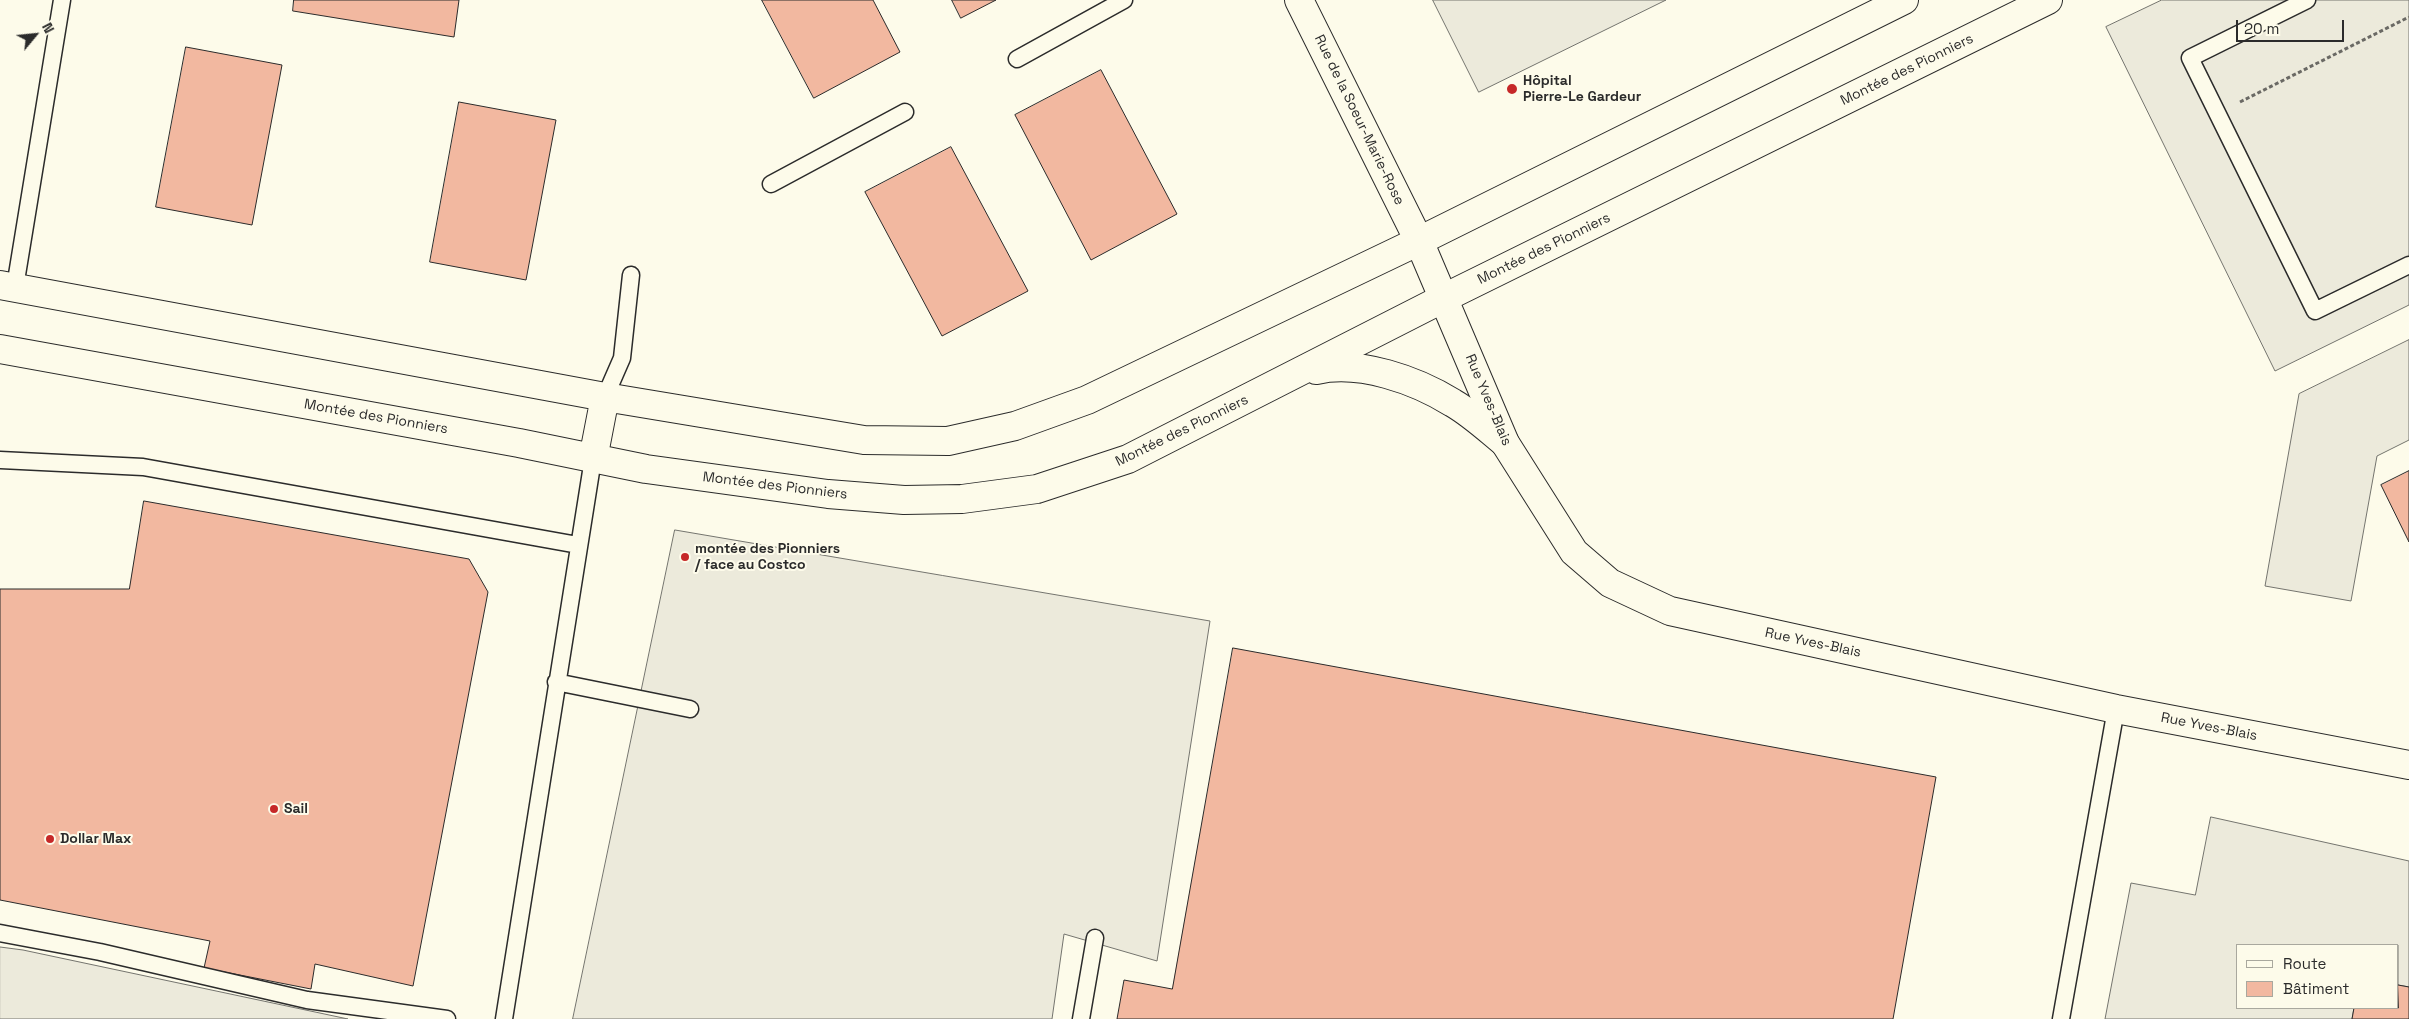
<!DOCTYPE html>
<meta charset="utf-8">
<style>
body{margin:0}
#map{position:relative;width:2409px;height:1019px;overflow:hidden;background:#fdfbea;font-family:"Space Grotesk",sans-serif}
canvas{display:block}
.legend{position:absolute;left:2236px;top:944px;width:162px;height:65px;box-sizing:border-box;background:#fdfbea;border:1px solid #a9a89e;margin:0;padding:6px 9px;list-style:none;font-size:15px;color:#2b2b2b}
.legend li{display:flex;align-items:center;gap:10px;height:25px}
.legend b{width:25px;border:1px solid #a9a89e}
.north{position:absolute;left:10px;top:10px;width:50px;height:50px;-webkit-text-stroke:4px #fdfbea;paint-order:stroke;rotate:62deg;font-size:14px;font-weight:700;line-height:20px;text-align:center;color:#2b2b2b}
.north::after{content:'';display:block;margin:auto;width:18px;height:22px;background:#2b2b2b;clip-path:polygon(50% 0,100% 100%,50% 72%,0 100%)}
.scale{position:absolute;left:2236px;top:20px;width:108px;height:22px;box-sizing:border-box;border:2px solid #2b2b2b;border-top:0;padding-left:6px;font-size:15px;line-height:18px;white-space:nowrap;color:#2b2b2b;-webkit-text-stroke:4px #fdfbea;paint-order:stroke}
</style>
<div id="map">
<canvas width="2409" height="1019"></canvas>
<ul class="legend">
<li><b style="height:6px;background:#fdfbea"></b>Route</li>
<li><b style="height:14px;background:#f2b8a0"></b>Bâtiment</li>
</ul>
<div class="north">N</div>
<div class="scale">20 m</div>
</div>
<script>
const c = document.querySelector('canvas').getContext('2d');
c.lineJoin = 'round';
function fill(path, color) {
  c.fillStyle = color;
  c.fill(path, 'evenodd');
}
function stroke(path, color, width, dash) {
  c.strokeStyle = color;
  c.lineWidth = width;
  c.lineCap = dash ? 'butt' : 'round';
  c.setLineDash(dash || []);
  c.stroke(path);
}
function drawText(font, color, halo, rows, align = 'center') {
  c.font = font + ' "Space Grotesk",sans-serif';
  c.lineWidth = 4;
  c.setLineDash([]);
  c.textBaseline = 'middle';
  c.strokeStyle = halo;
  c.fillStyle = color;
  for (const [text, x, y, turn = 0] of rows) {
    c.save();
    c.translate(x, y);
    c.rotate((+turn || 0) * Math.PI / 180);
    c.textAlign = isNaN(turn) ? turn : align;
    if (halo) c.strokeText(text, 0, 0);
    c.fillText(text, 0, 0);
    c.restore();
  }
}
const parking = new Path2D(`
 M1433 0H1666L1479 92Z
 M2162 0H2409V305L2275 371 2106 27Z
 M2409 340V440L2377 456 2351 601 2265 586 2299 394Z
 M675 530 1210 621 1157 961 1064 934 1052 1019H573Z
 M2211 817 2409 861V987L2398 985V945H2238V1008H2354L2352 1019H2105L2131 883 2195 895Z
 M0 947 23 950 348 1019H0Z`);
const building = new Path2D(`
 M294 0H459L454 37 293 11Z
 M762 0H873L900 52 814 98Z
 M952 0H996L961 18Z
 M186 47 282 65 252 225 156 207Z
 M1101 70 1177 214 1091 260 1015 115Z
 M459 102 556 120 526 280 430 262Z
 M951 147 1028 291 942 336 865 192Z
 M2409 471V542L2381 485Z
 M144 501 469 559 488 592 413 986 315 964 311 989 204 968 210 941 0 900V589H129Z
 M1233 648 1936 777 1893 1019H1117L1124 980 1172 989Z
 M2398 985 2409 987V1019H2352L2354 1008H2398Z`);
const path = new Path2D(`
 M2240 102 2409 17`);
const lane = new Path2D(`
 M2307 0 2190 58 2315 311 2409 265
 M1017 59 1124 0
 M771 184 905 112
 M15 287 62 0
 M605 397 622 358 631 275
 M0 460 143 467 578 545
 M556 682 690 709
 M0 933 100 952 307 1000 447 1019
 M504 1019 593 459
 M1081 1019 1095 938
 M2061 1019 2116 709`);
const street = new Path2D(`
 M1299 0 1419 241 1505 443 1574 552 1610 583 1670 611 2116 709 2409 765`);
const secondary = new Path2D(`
 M0 285 605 397 864 440 948 441 1015 426 1087 400 1419 241 1904 0
 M0 349 519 443 646 469 828 494 904 500 962 499 1037 489 1128 459 1444 298 2048 0
 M1316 370C1360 360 1416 380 1453 403 1472 414 1488 429 1505 443
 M593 459 605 397`);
const markers = [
 [1512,89,6,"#c62828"],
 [685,557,5,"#c62828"],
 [274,809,5,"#c62828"],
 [50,839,5,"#c62828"]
];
const streetNames = [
 ["Montée des Pionniers",1907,70,-26],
 ["Rue de la Soeur-Marie-Rose",1359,120,64],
 ["Montée des Pionniers",1544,249,-26],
 ["Rue Yves-Blais",1488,400,67],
 ["Montée des Pionniers",376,417,10],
 ["Montée des Pionniers",1182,431,-26],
 ["Montée des Pionniers",775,486,7],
 ["Rue Yves-Blais",1813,643,12],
 ["Rue Yves-Blais",2209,727,11]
];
const poiNames = [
 ["Hôpital",1523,81],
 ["Pierre-Le Gardeur",1523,97],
 ["montée des Pionniers",695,549],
 ["/ face au Costco",695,565],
 ["Sail",284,809],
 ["Dollar Max",60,839]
];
fill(parking, '#eceadb');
stroke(parking, '#74746e', 1);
fill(building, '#f2b8a0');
stroke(building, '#2b2b2b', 1);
stroke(lane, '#2b2b2b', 19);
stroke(street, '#2b2b2b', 30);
stroke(secondary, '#2b2b2b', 30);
stroke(path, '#6a6964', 3, [4, 2.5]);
stroke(lane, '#fdfbea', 16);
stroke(street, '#fdfbea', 28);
stroke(secondary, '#fdfbea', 28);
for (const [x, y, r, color] of markers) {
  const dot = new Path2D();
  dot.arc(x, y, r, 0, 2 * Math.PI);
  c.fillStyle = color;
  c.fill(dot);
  stroke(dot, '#fdfbea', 2);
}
drawText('14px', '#2b2b2b', '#fdfbea', streetNames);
drawText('bold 14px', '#2b2b2b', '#fdfbea', poiNames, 'left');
</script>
